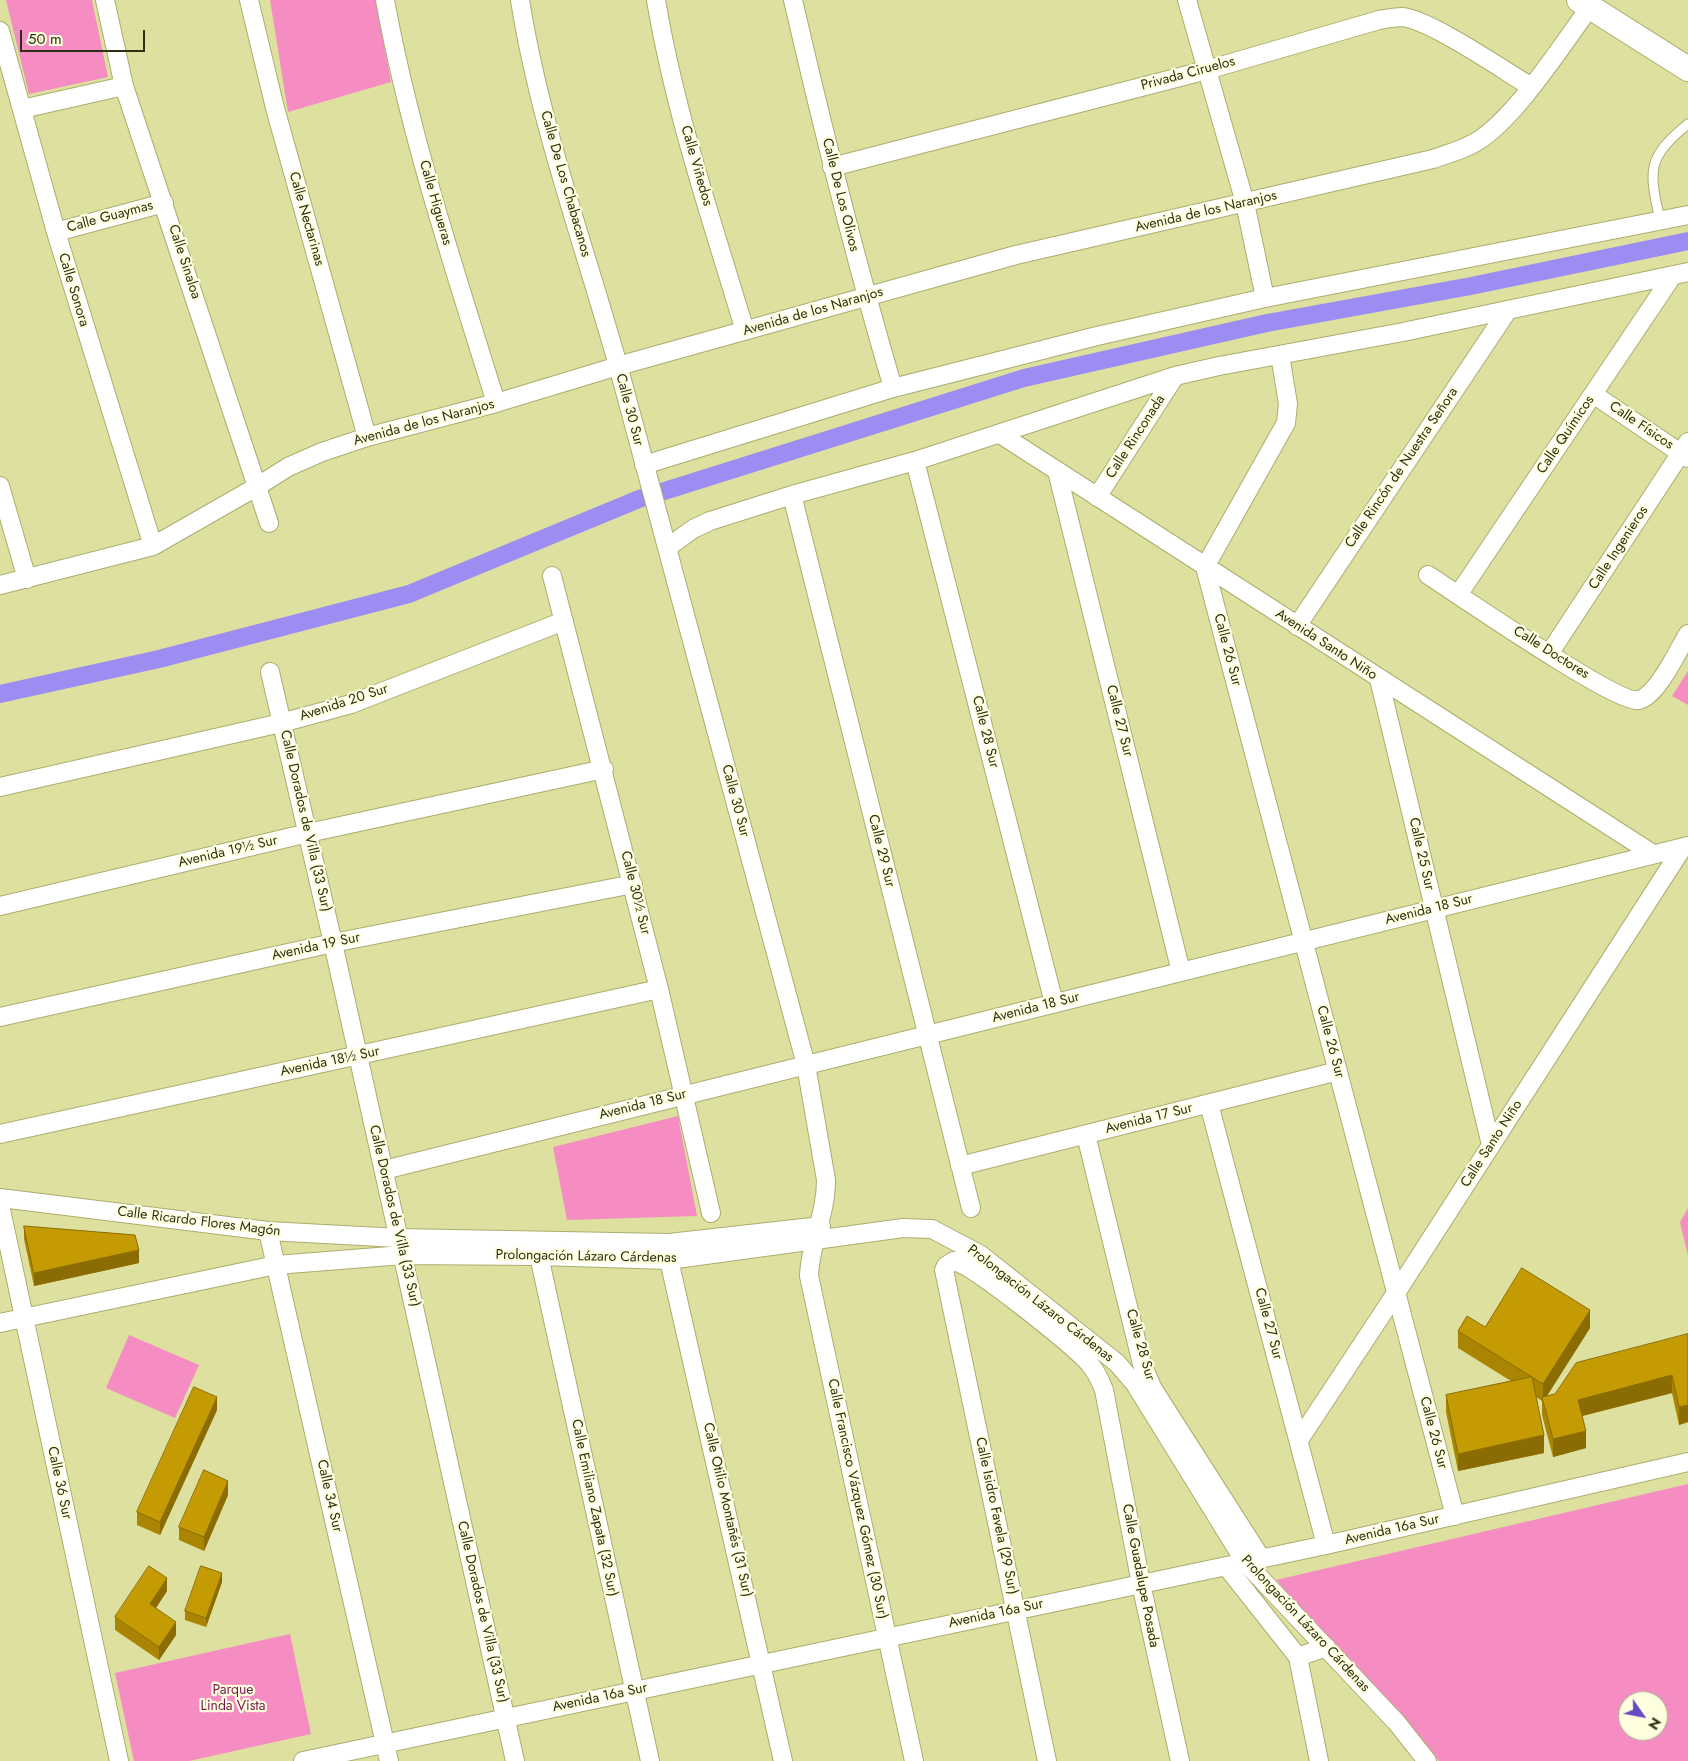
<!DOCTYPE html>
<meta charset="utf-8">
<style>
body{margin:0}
#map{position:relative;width:1688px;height:1761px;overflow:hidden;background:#dee09f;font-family:Jost,sans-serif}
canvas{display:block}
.north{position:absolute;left:1618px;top:1691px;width:50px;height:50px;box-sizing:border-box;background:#fdffde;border:1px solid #aaac8e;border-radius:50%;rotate:123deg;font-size:14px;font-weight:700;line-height:20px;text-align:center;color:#2e2f15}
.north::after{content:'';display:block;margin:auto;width:18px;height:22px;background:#674ac3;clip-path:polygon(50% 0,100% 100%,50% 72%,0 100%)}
.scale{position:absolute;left:20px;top:30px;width:125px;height:22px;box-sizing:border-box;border:2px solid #2e2f15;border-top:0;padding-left:6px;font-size:15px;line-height:18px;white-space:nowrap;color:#2e2f15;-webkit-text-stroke:4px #fdffde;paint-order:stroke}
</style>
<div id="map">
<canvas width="1688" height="1761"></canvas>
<div class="north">N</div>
<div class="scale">50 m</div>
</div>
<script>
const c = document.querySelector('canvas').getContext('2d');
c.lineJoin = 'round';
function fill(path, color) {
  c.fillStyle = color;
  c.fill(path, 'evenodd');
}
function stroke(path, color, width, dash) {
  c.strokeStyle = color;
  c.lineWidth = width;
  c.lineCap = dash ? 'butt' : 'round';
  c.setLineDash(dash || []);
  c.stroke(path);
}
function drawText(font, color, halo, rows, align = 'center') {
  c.font = font + ' Jost,sans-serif';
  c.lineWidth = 4.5;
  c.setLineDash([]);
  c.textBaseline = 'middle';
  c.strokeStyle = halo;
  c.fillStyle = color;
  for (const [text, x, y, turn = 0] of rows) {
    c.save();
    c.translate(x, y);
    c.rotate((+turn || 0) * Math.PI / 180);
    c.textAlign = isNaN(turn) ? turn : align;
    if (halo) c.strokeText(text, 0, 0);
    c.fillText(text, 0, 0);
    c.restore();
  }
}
const green = new Path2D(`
 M6 0H92L108 77 29 94Z
 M270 0H376L391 82 288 112Z
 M1688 671V705L1672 696Z
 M678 1116 697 1216 567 1220 553 1147Z
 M1688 1208V1256L1680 1222Z
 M129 1335 199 1365 175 1418 106 1388Z
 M1688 1484V1761H1439L1276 1580ZM1628 1701H1658V1731H1628Z
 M290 1634 311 1734 189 1761H134L115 1673Z`);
const canal = new Path2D(`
 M0 694 159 659 409 594 639 499 1024 378 1267 323 1471 286 1688 241`);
const service = new Path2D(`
 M1660 220C1649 171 1646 158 1688 124`);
const minor = new Path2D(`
 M105 0 124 86 269 523
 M249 0 275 108 367 437
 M385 0C410 137 455 270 496 403
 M520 0C540 126 585 247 619 369 681 601 744 833 806 1065L826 1180C826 1215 810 1243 809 1276L914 1761
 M656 0C675 113 712 221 745 331
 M793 0C823 130 855 259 893 388
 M1187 0 1245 203 1265 298
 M0 31 56 232 153 546
 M22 109 124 86
 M832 167 1207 70 1379 20C1386 19 1395 17 1402 17 1429 19 1503 70 1530 86
 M56 232 164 203
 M1280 355 1288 404 1286 423 1205 567 1455 1516
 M1593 394 1688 458
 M1000 434 1653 854
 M915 461 1054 1003
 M644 465 893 388 1097 336 1265 298 1688 215
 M1057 471 1181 972
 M0 486 27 579
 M792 495 971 1208
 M1097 497 1175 376
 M667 548 693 529 710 521 792 495 915 461 1175 376 1219 366 1403 332 1688 272
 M1428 575C1456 593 1618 705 1639 700 1658 695 1678 650 1688 634
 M552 576 659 989 711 1213
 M0 585 153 546 258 486 288 467 322 452 367 437 496 403 618 366 1016 255 1433 159C1447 154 1463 150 1476 142 1515 119 1562 45 1590 7
 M1458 595 1673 275
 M1297 626 1508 310
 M1549 654 1688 442
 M270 672 333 943 515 1761
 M1379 679 1491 1145
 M0 787 281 723 351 704 564 621
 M0 906 308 833 604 769
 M0 1017 333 943 633 884
 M1209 1104 1326 1545
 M0 1134 659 989
 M1086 1135 1142 1364 1153 1389 1261 1558
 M960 1166 1338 1071
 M384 1170 1688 846
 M0 1198 268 1231 399 1238 669 1243 821 1226
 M0 1205 119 1761
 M268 1231 389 1761
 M539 1256 650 1761
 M669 1260 783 1761
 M0 1323 276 1265 403 1255 539 1256 669 1260 903 1228 932 1229 981 1255 1117 1363 1135 1384 1245 1562 1397 1723 1427 1761
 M1299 1440 1396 1293 1683 847
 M1226 1566 1298 1657
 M303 1761 1326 1545 1688 1462
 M1047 1761 944 1270 946 1266 954 1261C975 1266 1071 1344 1089 1363 1096 1371 1100 1380 1104 1390L1141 1584 1180 1761
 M1319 1761 1298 1657 1326 1647`);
const secondary = new Path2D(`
 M1579 0 1688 69`);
const wall = new Path2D(`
 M24 1226 139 1263 34 1286 24 1239Z
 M1485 1327 1590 1328 1547 1396 1555 1394 1688 1334V1422L1679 1425 1672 1393 1582 1416 1586 1448 1553 1457 1542 1415V1401L1536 1397 1544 1453 1458 1471 1446 1412V1395L1511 1381 1458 1348V1331Z
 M217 1410 160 1535 137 1525V1512Z
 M228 1495 204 1551 179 1540V1527Z
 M222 1582 206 1627 185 1620V1611Z
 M167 1591 156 1608 176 1635 159 1660 115 1630V1617Z`);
const shadedWall = new Path2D(`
 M139 1250V1263L34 1286V1273Z
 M1590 1310V1328L1543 1402V1384Z
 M1672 1375V1393L1578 1417V1400Z
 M217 1397V1410L160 1535V1522Z
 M1688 1405V1422L1679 1425V1407Z
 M1586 1431V1448L1553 1457V1439Z
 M1544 1435V1453L1458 1471V1454Z
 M228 1481V1495L204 1551V1537Z
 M222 1573V1582L206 1627V1618Z
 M167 1578V1591L150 1617V1604Z
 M176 1622V1635L159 1660V1647Z`);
const building = new Path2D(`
 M24 1226 135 1235 139 1250 34 1273Z
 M1522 1268 1590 1310 1543 1384 1458 1331 1467 1316 1485 1327Z
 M1688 1334V1405L1679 1407 1672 1375 1578 1400 1586 1431 1553 1439 1542 1397 1555 1394 1576 1363Z
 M1532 1377 1544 1435 1458 1454 1446 1395Z
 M194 1387 217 1397 160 1522 137 1512Z
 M204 1470 228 1481 204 1537 179 1527Z
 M149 1566 167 1578 150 1604 176 1622 159 1647 115 1617Z
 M201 1566 222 1573 206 1618 185 1611Z`);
const streetNames = [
 ["Privada Ciruelos",1188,74,-15],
 ["Calle Viñedos",696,166,74],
 ["Calle De Los Chabacanos",565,184,74],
 ["Calle De Los Olivos",840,195,76],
 ["Calle Higueras",435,203,74],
 ["Avenida de los Naranjos",1206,212,-13],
 ["Calle Guaymas",110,217,-15],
 ["Calle Nectarinas",306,219,74],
 ["Calle Sinaloa",184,262,72],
 ["Calle Sonora",73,290,73],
 ["Avenida de los Naranjos",813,312,-16],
 ["Calle 30 Sur",629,410,75],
 ["Avenida de los Naranjos",424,423,-15],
 ["Calle Físicos",1641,426,34],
 ["Calle Químicos",1566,435,-56],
 ["Calle Rinconada",1136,437,-57],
 ["Calle Rincón de Nuestra Señora",1402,468,-56],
 ["Calle Ingenieros",1619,548,-57],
 ["Avenida Santo Niño",1326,645,33],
 ["Calle 26 Sur",1227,650,75],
 ["Calle Doctores",1551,653,32],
 ["Avenida 20 Sur",344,703,-18],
 ["Calle 27 Sur",1119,721,76],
 ["Calle 28 Sur",985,732,76],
 ["Calle 30 Sur",735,801,75],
 ["Calle Dorados de Villa (33 Sur)",305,821,77],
 ["Calle 29 Sur",881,851,76],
 ["Avenida 19½ Sur",228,852,-13],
 ["Calle 25 Sur",1421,854,77],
 ["Calle 30½ Sur",635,893,76],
 ["Avenida 18 Sur",1429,910,-14],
 ["Avenida 19 Sur",316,947,-12],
 ["Avenida 18 Sur",1036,1008,-14],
 ["Calle 26 Sur",1330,1042,75],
 ["Avenida 18½ Sur",330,1062,-12],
 ["Avenida 18 Sur",643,1105,-14],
 ["Avenida 17 Sur",1149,1119,-14],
 ["Calle Santo Niño",1492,1144,-57],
 ["Calle Dorados de Villa (33 Sur)",394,1216,77],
 ["Calle Ricardo Flores Magón",199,1222,7],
 ["Prolongación Lázaro Cárdenas",586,1257,1],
 ["Prolongación Lázaro Cárdenas",1040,1304,38],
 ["Calle 27 Sur",1268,1324,75],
 ["Calle 28 Sur",1140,1345,74],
 ["Calle 26 Sur",1433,1433,75],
 ["Calle 36 Sur",59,1483,78],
 ["Calle 34 Sur",329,1496,77],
 ["Calle Francisco Vázquez Gómez (30 Sur)",857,1499,78],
 ["Calle Emiliano Zapata (32 Sur)",594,1508,78],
 ["Calle Otilio Montañés (31 Sur)",727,1510,77],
 ["Calle Isidro Favela (29 Sur)",996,1516,78],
 ["Avenida 16a Sur",1392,1530,-13],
 ["Calle Guadalupe Posada",1140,1576,79],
 ["Calle Dorados de Villa (33 Sur)",482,1612,77],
 ["Avenida 16a Sur",996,1614,-12],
 ["Prolongación Lázaro Cárdenas",1305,1624,47],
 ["Avenida 16a Sur",600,1698,-12]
];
const parkNames = [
 ["Parque",233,1691],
 ["Linda Vista",233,1707]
];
fill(green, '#f58dc2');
stroke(canal, '#9d8df2', 18);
stroke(service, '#acad6e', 11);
stroke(minor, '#acad6e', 20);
stroke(secondary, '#acad6e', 26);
stroke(service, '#fff', 9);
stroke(minor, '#fff', 18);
stroke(secondary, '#fff', 24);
fill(wall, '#a98503');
fill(shadedWall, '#8a6c02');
fill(building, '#c59b03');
stroke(building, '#8a6c02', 1);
drawText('14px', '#2e2f15', '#fdffde', streetNames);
drawText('14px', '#761850', '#fdffde', parkNames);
</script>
